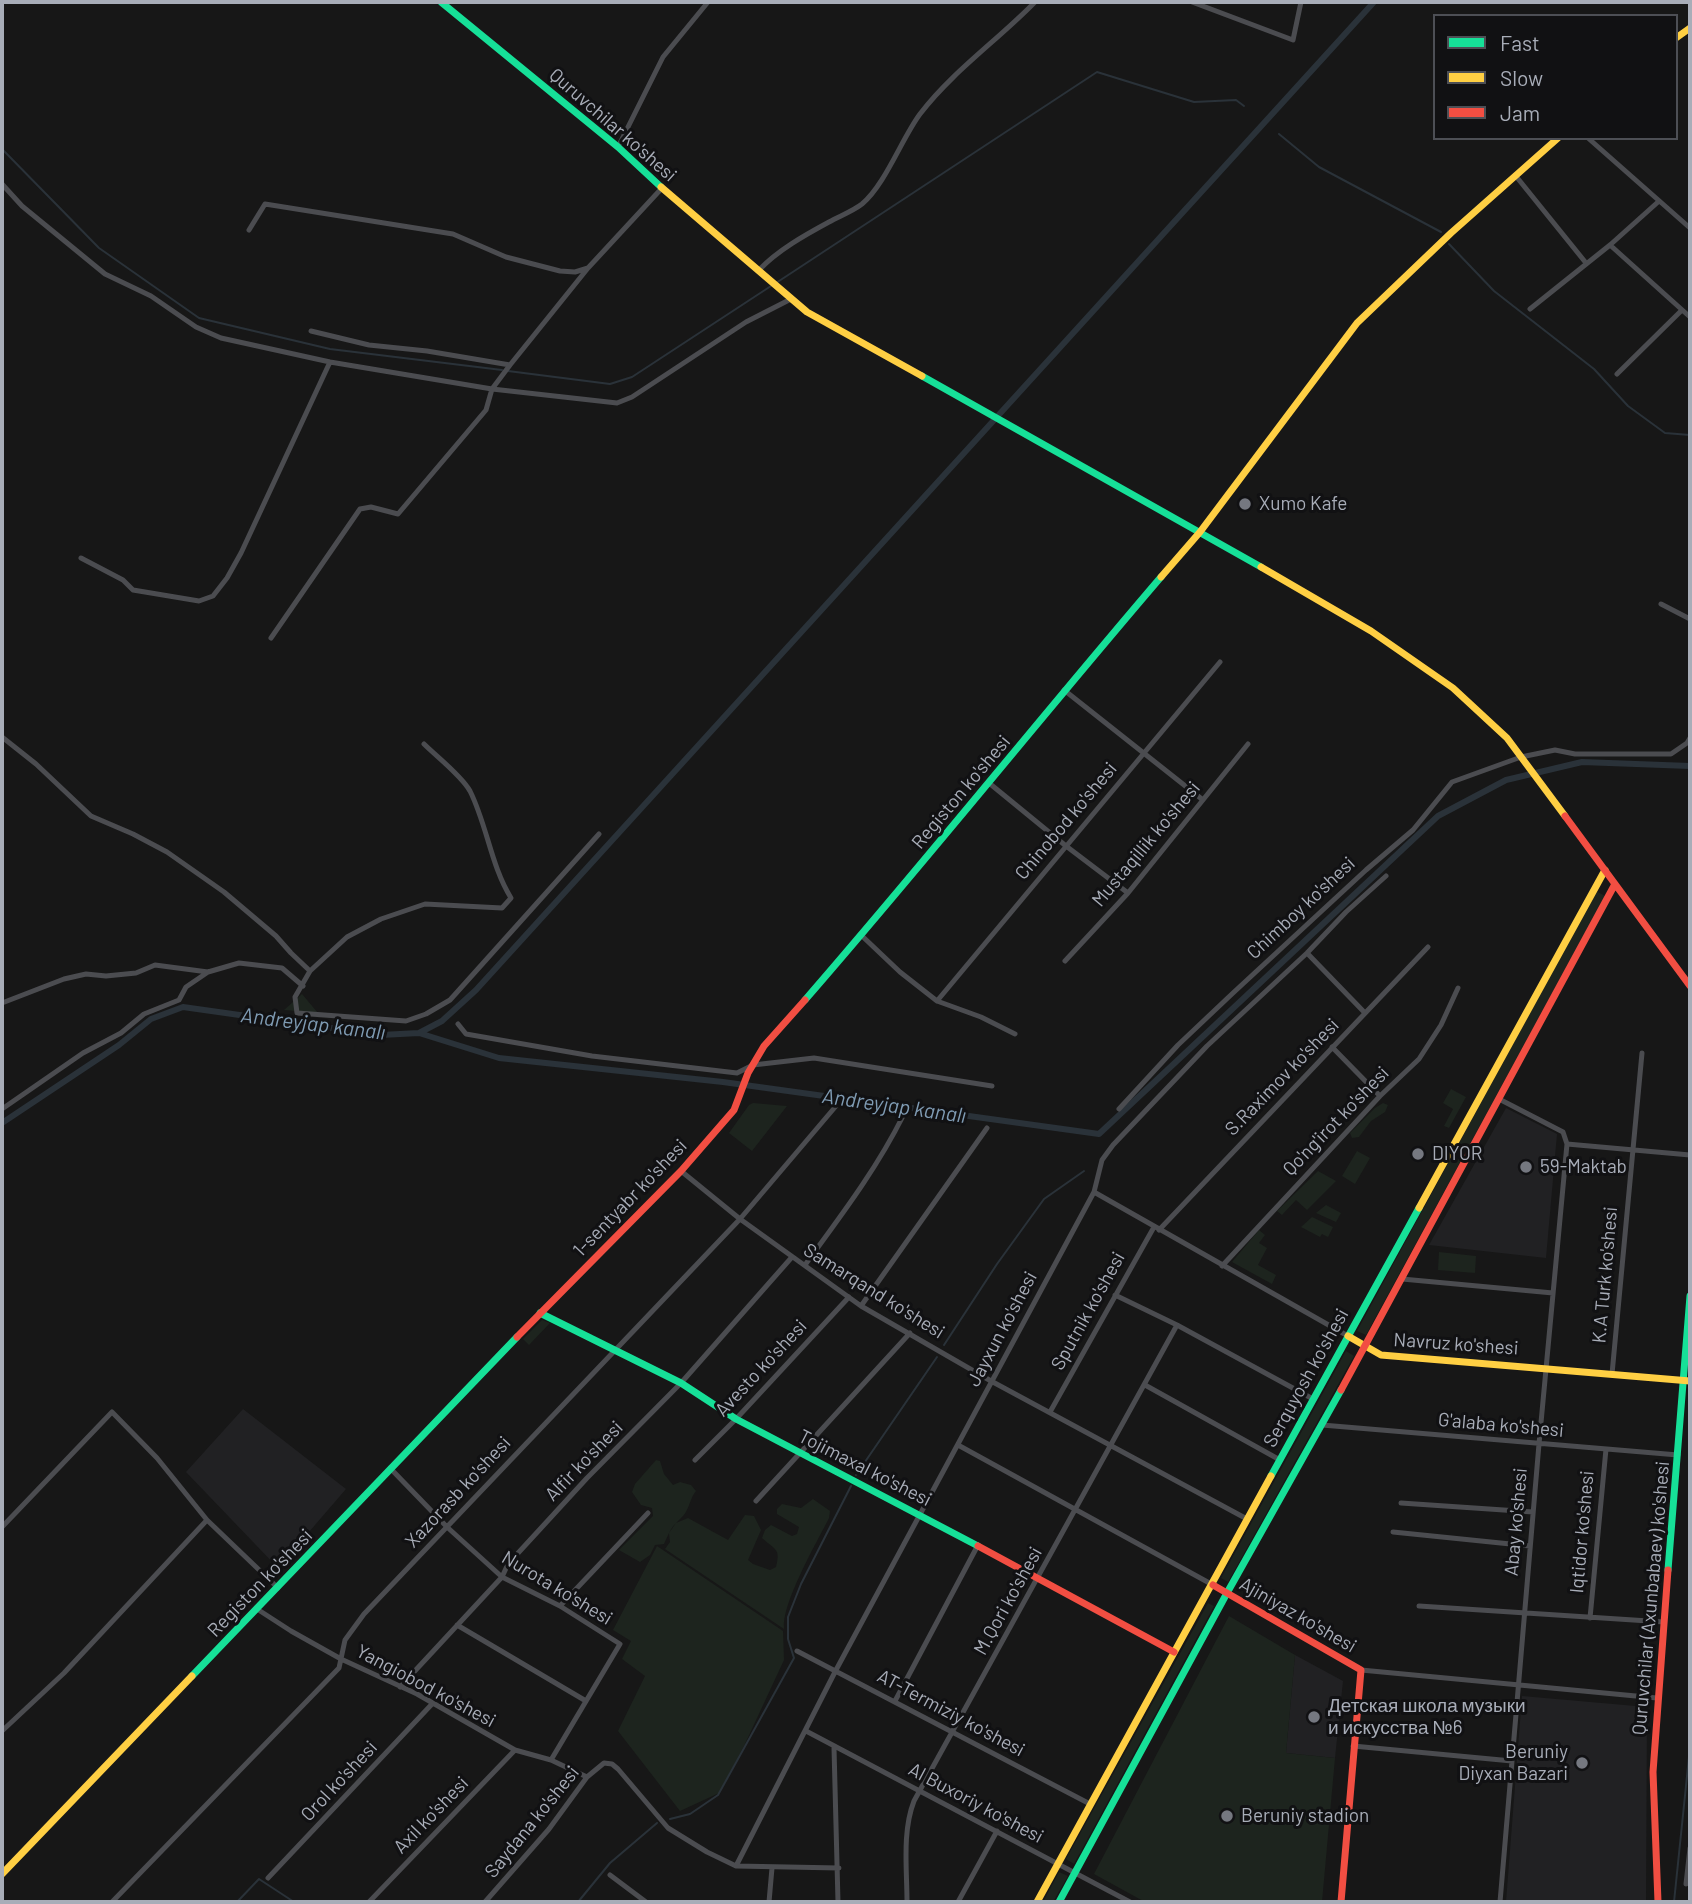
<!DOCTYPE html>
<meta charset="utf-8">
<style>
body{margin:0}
#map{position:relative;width:1692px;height:1904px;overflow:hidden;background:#171717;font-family:Barlow,sans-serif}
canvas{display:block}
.frame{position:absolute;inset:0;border:4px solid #a8adb8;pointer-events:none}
.legend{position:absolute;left:1433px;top:14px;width:245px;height:126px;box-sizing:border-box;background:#111113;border:2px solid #4d4f55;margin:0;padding:9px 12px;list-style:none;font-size:21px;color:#a8adb8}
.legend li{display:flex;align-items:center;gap:14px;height:35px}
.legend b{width:35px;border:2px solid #4d4f55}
</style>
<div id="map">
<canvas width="1692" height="1904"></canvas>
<div class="frame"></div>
<ul class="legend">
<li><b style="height:9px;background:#16e098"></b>Fast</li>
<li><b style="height:9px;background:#ffcf43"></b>Slow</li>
<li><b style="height:9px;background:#f24e42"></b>Jam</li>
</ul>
</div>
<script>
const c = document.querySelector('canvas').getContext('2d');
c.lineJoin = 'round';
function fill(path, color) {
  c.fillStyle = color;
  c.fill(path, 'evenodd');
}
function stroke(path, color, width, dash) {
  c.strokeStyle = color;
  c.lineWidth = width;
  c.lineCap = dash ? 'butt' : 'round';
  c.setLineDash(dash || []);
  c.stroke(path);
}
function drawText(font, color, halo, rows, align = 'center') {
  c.font = font + ' Barlow,sans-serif';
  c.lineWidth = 6;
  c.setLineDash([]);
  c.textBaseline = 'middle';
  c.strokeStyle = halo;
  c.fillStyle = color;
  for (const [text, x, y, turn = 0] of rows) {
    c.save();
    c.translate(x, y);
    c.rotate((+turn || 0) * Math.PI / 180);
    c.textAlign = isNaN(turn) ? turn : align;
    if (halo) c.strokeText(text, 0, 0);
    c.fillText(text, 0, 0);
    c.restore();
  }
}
const built = new Path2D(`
 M1506 1108 1557 1134 1546 1258 1429 1245Z
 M243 1409 346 1489 278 1568 186 1472Z
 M1295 1655 1343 1681 1335 1758 1286 1753Z
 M1522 1696 1647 1707 1646 1902H1506Z`);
const green = new Path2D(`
 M1596 891 1605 896 1366 1335 1357 1331Z
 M302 994 318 1013 284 1010Z
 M1451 1089 1466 1097 1449 1128 1444 1126 1453 1109 1443 1103Z
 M753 1103 787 1106 752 1151 729 1133 749 1105Z
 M1383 1103 1388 1105 1385 1112 1371 1121 1359 1137 1352 1138 1350 1133 1375 1108Z
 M1357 1151 1370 1158 1355 1184 1342 1176Z
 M1318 1171 1336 1181 1307 1210 1296 1200 1282 1215 1277 1211Z
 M1326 1205 1341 1213 1336 1222 1316 1213Z
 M1312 1217 1333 1227 1328 1237 1322 1234 1320 1237 1301 1227Z
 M1259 1230 1265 1235 1259 1243 1267 1248 1258 1265 1276 1275 1272 1284 1232 1262Z
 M1439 1252 1476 1256 1475 1273 1438 1270Z
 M542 1320 550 1323 529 1345 523 1339Z
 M1346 1351 1354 1356 1228 1582 1221 1578Z
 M656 1460 660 1461 664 1474 673 1485 680 1482 691 1485 696 1491C690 1498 689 1510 683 1516 670 1529 672 1527 664 1544L655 1545 650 1555 640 1562 619 1550 653 1516 652 1508 641 1505 632 1492 635 1484Z
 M813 1499 830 1511 829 1518C817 1542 781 1604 784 1629L665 1549 670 1542 669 1533 676 1523 688 1518 728 1540 745 1515 754 1516 761 1530 748 1560 753 1564 770 1570 776 1567C781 1548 775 1550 762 1538L765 1530 771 1525 792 1536 797 1534 799 1527 777 1514V1509L782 1504 801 1508Z
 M657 1546 783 1631 784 1660 744 1746 719 1793 680 1811 618 1731 645 1676 622 1659 631 1641 613 1630Z
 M1208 1603 1214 1606 1074 1864 1066 1859Z
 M1229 1616 1295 1655 1286 1753 1335 1758 1322 1902H1145L1094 1874Z
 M1059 1872 1068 1876 1053 1902H1043Z`);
const stream = new Path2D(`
 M1279 134 1319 167 1441 232
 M2 149 99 248 199 318 330 349 502 370
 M1449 244 1494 291 1594 369 1628 406 1665 433 1690 435
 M776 283 1097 72 1194 102 1236 100 1244 106
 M508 371 610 384 632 377 771 286
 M944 1345 997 1264 1044 1199 1084 1171
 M856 1475 937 1357
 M670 1819 690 1814 718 1795 794 1658 788 1639V1617L801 1584 851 1486
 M237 1902 259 1879 294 1902
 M578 1902 610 1863 657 1823
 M1674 1902 1690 1747`);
const canal = new Path2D(`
 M419 1033 442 1021 476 990 1374 2
 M2 1123 119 1045 151 1019 183 1007 381 1035 419 1033 499 1058 723 1082 1099 1134 1438 816 1506 780 1582 762 1690 766`);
const street = new Path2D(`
 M1192 2 1293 40 1301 2
 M1588 138 1690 228
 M618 147 663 57 708 2
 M1515 175 1586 263
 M2 184 22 206 105 274 151 296 196 327 221 338 330 362 492 389 617 403 632 397 746 322 791 299
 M249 230 265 204 453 234 506 257 560 271 575 272 588 268
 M1610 245 1690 317
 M759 270C778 250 805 235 829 222 840 216 853 211 862 204 885 185 902 138 920 114 953 71 998 40 1035 2
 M1530 309 1610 245 1658 202
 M311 331 369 345 427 351 510 365 588 268 662 188
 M1617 374 1682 310
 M81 558 123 580 133 590 199 601 213 596 227 578 241 553 330 362
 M1661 604 1690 619
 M271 638 360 509 371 507 398 514 486 410 492 389 510 365
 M1064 690 1203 800
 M2 737 36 764 91 816 133 834 167 852 224 892 276 936 291 953 310 971
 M424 744C436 756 462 776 470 791 487 825 491 866 511 898L502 908 425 904 381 919 347 937 310 971 295 997 297 1013 406 1021 426 1014 450 1000 599 834
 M989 783 1066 846 1128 893
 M861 935 900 972 937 1001 981 1017 1015 1034
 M1307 953 1365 1013
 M1065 961 1128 893 1248 744
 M937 1001 1220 662
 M2 1003 64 979 86 974 106 976 136 973 155 965 208 972 239 963 282 968 303 986
 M458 1024 466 1034 592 1056 737 1073 753 1065 814 1058 992 1086
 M1332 1047 1380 1096
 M1499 1099 1563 1132 1567 1144 1690 1155
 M2 1109 83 1053 121 1033 144 1014 179 1000 186 987 208 972
 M1119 1109 1178 1045 1233 993 1366 870 1413 830 1452 782 1521 757 1555 750 1575 754H1671L1687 743 1690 738
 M681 1171 740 1219 861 1306 991 1381 1247 1519
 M1094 1192 1348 1336
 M1159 1230 1428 947
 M805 1265C840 1217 876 1170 903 1116
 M1222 1266 1380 1096 1419 1059 1441 1025 1458 988
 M1402 1279 1553 1293
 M1115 1295 1177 1325 1313 1399
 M861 1306 987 1128
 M1612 1374 1642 1053
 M1145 1385 1280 1460
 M1050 1412 1154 1227
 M1322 1425 1678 1455
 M958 1445 1213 1585
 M695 1460 736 1419 849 1297
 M390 1468 447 1527 502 1577 560 1606 620 1644 551 1760
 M756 1501 910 1333
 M1401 1503 1533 1512
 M2 1527 112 1412 157 1458 207 1520 278 1588
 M1393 1532 1530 1546
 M560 1606 648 1513
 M1419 1606 1664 1622
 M257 1609 291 1631 341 1659 417 1694 515 1750 551 1760 587 1777
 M1590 1618 1606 1449
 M457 1625 586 1701
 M797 1651 1090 1804
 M1361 1670 1657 1698
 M400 1687 502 1577 508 1564 587 1478 681 1383 792 1257
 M895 1701 978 1545
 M2 1731 64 1673 207 1520
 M806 1731 1130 1902
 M1353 1746 1512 1761
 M834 1748 838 1902
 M736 1866 836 1670 1094 1192 1102 1160 1113 1145 1207 1046 1307 953 1346 912 1386 876
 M610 1875 646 1902
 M268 1878 432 1704
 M1686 1884 1690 1848
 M112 1902 339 1668 345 1640 364 1614 740 1219 836 1106
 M369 1902 515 1750
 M485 1902 549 1829 587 1777 604 1763 612 1764 618 1769 668 1828 707 1852 736 1866 839 1868
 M769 1902 772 1868
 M907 1902C907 1869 902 1832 914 1801L1177 1325
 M958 1902 997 1831
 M1500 1902 1539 1444 1567 1144`);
const fast = new Path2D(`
 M441 2 618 147 661 187
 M922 376 1261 567
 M805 1000C926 861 1041 717 1161 577
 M540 1313 681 1383 736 1419 978 1546
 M1271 1476 1419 1208
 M1668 1570 1690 1296
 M192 1676 517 1337
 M1059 1902 1227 1593 1341 1390`);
const slow = new Path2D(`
 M1676 38 1690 28
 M661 187 807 312 922 376
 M1261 567 1371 631 1453 688 1507 738 1565 816
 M1161 577 1200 532 1357 323 1451 233 1558 138
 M1419 1208 1605 870
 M1348 1336 1381 1355 1690 1381
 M2 1874 192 1676
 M1037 1902 1271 1476`);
const jam = new Path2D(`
 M1565 816 1690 986
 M517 1337 681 1171 734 1110 748 1073 764 1046 805 1000
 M1341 1390 1615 884
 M978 1546 1174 1652
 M1213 1585 1361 1670 1341 1902
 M1658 1902 1653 1772 1668 1570`);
const markers = [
 [1245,504,7,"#757880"],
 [1418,1154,7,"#757880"],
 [1526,1167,7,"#757880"],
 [1314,1717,7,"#757880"],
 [1582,1763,7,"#757880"],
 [1227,1816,7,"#757880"]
];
const streetNames = [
 ["Quruvchilar ko'shesi",613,125,41],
 ["Registon ko'shesi",961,792,-50],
 ["Chinobod ko'shesi",1066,821,-50],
 ["Mustaqillik ko'shesi",1146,844,-50],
 ["Chimboy ko'shesi",1301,908,-43],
 ["S.Raximov ko'shesi",1282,1077,-46],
 ["Qo'ng'irot ko'shesi",1336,1121,-46],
 ["1-sentyabr ko'shesi",630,1198,-46],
 ["K.A Turk ko'shesi",1605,1275,-85],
 ["Samarqand ko'shesi",874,1291,32],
 ["Sputnik ko'shesi",1088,1311,-61],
 ["Jayxun ko'shesi",1002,1329,-62],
 ["Navruz ko'shesi",1456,1344,4],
 ["Avesto ko'shesi",761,1368,-47],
 ["Serquyosh ko'shesi",1306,1378,-61],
 ["G'alaba ko'shesi",1501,1425,5],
 ["Alfir ko'shesi",584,1461,-46],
 ["Tojimaxal ko'shesi",865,1468,27],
 ["Xazorasb ko'shesi",458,1492,-47],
 ["Abay ko'shesi",1516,1522,-85],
 ["Iqtidor ko'shesi",1582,1532,-85],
 ["Registon ko'shesi",260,1583,-46],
 ["Nurota ko'shesi",557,1588,31],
 ["Quruvchilar (Axunbabaev) ko'shesi",1651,1598,-85],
 ["M.Qori ko'shesi",1008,1601,-61],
 ["Ajiniyaz ko'shesi",1298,1615,30],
 ["Yangiobod ko'shesi",426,1686,28],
 ["AT-Termiziy ko'shesi",951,1713,28],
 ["Orol ko'shesi",339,1781,-47],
 ["Al Buxoriy ko'shesi",976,1803,28],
 ["Axil ko'shesi",431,1815,-46],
 ["Saydana ko'shesi",532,1822,-51]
];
const poiNames = [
 ["Xumo Kafe",1259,504],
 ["DIYOR",1432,1154],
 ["59-Maktab",1540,1167],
 ["Детская школа музыки",1328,1706],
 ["и искусства №6",1328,1728],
 ["Beruniy",1568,1752,"right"],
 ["Diyxan Bazari",1568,1774,"right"],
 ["Beruniy stadion",1241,1816]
];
const waterNames = [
 ["Andreyjap kanalı",313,1024,7],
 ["Andreyjap kanalı",894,1106,8]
];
fill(built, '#212123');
fill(green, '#1d241e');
stroke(stream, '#2a3239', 2);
stroke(canal, '#2a3239', 6);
stroke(street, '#4b4c50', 5);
stroke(fast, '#16e098', 7);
stroke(slow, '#ffcf43', 7);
stroke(jam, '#f24e42', 7);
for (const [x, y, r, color] of markers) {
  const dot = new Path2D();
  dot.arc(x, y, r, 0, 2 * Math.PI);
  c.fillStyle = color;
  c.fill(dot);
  stroke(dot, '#111113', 2.5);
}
drawText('19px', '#a8adb8', '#111113', streetNames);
drawText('19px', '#a8adb8', '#111113', poiNames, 'left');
drawText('italic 21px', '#7f9bb3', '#111113', waterNames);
</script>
